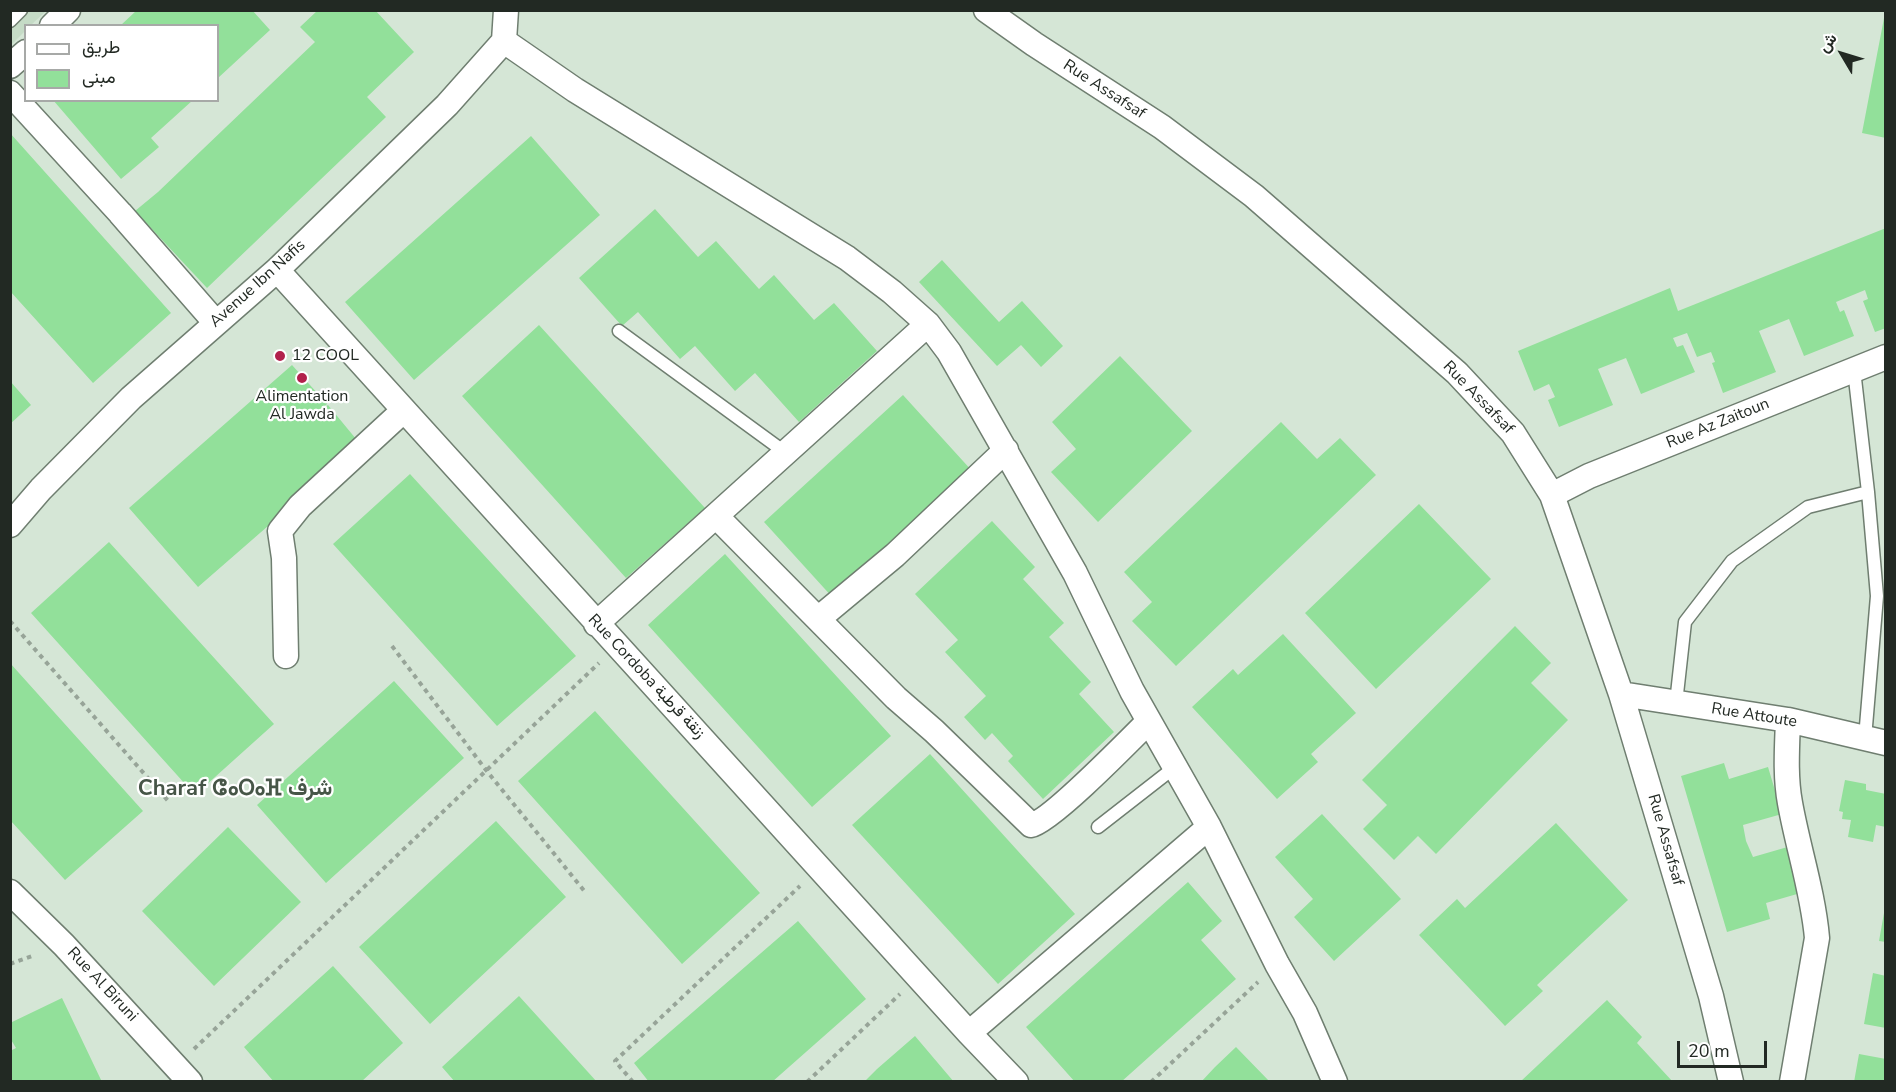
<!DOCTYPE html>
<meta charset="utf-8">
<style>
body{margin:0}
#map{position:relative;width:1896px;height:1092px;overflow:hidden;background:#d5e6d6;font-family:"Nunito Sans",Vazirmatn,sans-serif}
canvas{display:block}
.frame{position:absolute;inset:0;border:12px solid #222923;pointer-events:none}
.legend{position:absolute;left:24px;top:24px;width:195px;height:78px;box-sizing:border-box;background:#fff;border:2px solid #a7a9a7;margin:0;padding:8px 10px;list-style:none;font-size:18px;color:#222923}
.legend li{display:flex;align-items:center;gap:12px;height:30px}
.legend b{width:30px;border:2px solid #a7a9a7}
.north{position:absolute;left:1812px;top:24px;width:60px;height:60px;-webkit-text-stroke:4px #fff;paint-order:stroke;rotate:308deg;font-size:16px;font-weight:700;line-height:24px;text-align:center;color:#222923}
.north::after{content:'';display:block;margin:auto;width:21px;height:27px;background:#222923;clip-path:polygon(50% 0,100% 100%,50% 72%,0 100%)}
.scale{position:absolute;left:1677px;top:1041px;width:90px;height:27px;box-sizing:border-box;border:3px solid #222923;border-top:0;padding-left:8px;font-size:18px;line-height:21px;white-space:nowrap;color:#222923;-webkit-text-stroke:4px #fff;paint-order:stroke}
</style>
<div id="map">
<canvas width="1896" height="1092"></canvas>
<div class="frame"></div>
<ul class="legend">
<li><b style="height:8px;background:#fff"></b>طريق</li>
<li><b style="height:16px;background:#92e09a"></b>مبنى</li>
</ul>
<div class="north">ش</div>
<div class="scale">20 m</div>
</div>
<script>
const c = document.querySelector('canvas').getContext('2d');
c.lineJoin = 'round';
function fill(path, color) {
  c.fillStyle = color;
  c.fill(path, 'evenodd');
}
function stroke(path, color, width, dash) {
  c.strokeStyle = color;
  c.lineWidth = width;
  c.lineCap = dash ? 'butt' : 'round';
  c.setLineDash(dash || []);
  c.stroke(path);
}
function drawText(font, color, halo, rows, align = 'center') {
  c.font = font + ' "Nunito Sans",Vazirmatn,"Noto Sans Tifinagh",sans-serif';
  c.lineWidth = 4.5;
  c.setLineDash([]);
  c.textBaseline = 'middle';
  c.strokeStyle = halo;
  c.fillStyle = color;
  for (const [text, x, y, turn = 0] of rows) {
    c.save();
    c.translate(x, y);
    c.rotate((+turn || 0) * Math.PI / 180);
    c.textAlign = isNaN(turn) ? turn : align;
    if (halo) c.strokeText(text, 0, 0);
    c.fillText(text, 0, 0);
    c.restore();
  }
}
const built = new Path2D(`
 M11 11H46L31 25 26 26 25 31 11 45Z`);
const building = new Path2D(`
 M137 10H252L270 30 218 78V26H120Z
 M318 10H375L414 52 367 97 386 117 207 288 135 211 158 192 315 42 300 27Z
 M1884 18H1886V138L1862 133Z
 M53 100H193L151 138 159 147 121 179Z
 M10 133 171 313 93 383 10 291Z
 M531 136 600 215 414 380 345 302Z
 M655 209 698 257 716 241 759 289 774 275 814 320 834 303 877 351 799 422 755 373 735 391 695 346 680 359 638 312 622 326 579 278Z
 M1886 228V328L1875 332 1863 301 1868 299 1865 290 1836 302 1840 312 1844 310 1854 336 1804 356 1789 319 1759 331 1776 372 1723 393 1712 363 1715 362 1711 352 1697 357 1687 333 1673 338 1677 347 1683 345 1695 372 1641 394 1626 358 1598 369 1613 405 1559 427 1548 400 1555 397 1549 384 1534 391 1518 351 1670 288 1678 311Z
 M942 260 999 322 1022 301 1063 346 1041 367 1021 345 997 366 919 282Z
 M539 325 705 508 626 578 462 396Z
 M1120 356 1192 431 1098 522 1051 472 1076 449 1052 422Z
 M292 365 327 404 320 410 328 405 361 445 198 587 129 508Z
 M10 381 31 405 10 424Z
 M903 395 973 472 834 599 764 522Z
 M1281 422 1317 459 1340 438 1376 475 1176 666 1132 621 1152 602 1124 572Z
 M410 474 576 656 497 726 333 544Z
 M1419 504 1491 579 1376 689 1305 613Z
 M992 521 1035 567 1023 579 1064 623 1049 637 1091 682 1079 694 1114 732 1043 799 1008 761 1013 756 992 733 985 740 964 717 986 696 945 652 958 640 915 594Z
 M109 542 274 724 195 795 31 613Z
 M725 554 891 736 812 807 648 625Z
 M1515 626 1551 663 1531 683 1568 720 1436 854 1418 836 1394 860 1363 829 1387 805 1362 780Z
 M1283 634 1356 713 1311 754 1318 762 1277 799 1192 707 1233 669 1238 675Z
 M10 663 143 811 65 880 10 820Z
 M394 681 464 758 326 883 257 805Z
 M595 711 760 893 682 964 518 781Z
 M930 754 1075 914 998 984 852 825Z
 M1724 763 1729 779 1768 767 1782 814 1743 825 1746 841 1753 857 1791 846 1804 892 1766 903 1770 919 1727 932 1681 776Z
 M1845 780 1866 784V790L1886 794V827L1876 825 1873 842 1848 837 1851 820 1842 819 1843 812 1839 811Z
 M1322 814 1401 899 1334 961 1294 917 1313 899 1275 857Z
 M496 821 566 897 430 1024 359 947Z
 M1556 823 1628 900 1537 985 1543 991 1505 1026 1419 935 1457 899 1465 908Z
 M228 827 301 902 214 986 142 911Z
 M1188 882 1222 921 1201 940 1236 979 1121 1082H1075L1026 1027Z
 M1884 913 1886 914V942L1879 941Z
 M798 921 866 999 772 1082H649L634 1063Z
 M333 966 403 1043 361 1082H274L244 1047Z
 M1873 973 1886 976V1028L1864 1024Z
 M519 996 539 1018 597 1082H455L442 1067Z
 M62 998 102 1082H10V1051L16 1048 10 1038V1023Z
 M1607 1000 1642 1037 1637 1043 1673 1082H1520Z
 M915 1036 954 1082H864L877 1069Z
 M1236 1047 1270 1082H1201L1215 1067Z
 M1859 1054 1886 1059V1082H1854Z`);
const path = new Path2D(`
 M10 621 169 802
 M392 646 486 770 586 893
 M10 964 35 955
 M194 1049 599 663
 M633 1082 615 1061 800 886
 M807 1082 900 994
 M1151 1082 1258 982`);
const lane = new Path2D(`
 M10 21 21 10
 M619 331 786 453
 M1854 370 1868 492 1877 596 1865 738
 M1676 703 1685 622 1732 561 1808 507 1868 492
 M1098 827 1175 767`);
const street = new Path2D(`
 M986 10 1034 44 1162 127 1254 196 1457 373 1513 433 1552 495 1621 694 1711 996 1731 1082
 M52 26 68 10
 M504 41 575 90 847 258 892 292 928 324 949 352 1075 573 1132 691 1209 827 1277 964 1305 1013 1335 1082
 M504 41 506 10
 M10 66 26 52
 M10 93 120 213 216 323
 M277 270 969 1033 1016 1082
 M1552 495 1589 476 1886 357
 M716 516 896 698 934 731 1031 825C1050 822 1131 739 1149 721
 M10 525 41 489 131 398 277 270 447 105 504 41
 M818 619 895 555 1006 450
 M596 624 928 324
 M286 656 284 558 280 531 300 506 403 411
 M1621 694 1788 720 1886 743
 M1788 720C1787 748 1785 776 1790 803 1798 848 1813 892 1817 938L1792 1082
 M10 892 64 945 190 1082
 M969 1033 1209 827`);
const markers = [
 [280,356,6,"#b2204c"],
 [302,378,6,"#b2204c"]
];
const streetNames = [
 ["Rue Assafsaf",1104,90,33],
 ["Avenue Ibn Nafis",258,284,-42],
 ["Rue Assafsaf",1478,398,46],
 ["Rue Az Zaitoun",1718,424,-22],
 ["Rue Cordoba زنقة قرطبة",646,677,47],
 ["Rue Attoute",1754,716,9],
 ["Rue Assafsaf",1665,840,74],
 ["Rue Al Biruni",102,985,47]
];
const poiNames = [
 ["12 COOL",292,356],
 ["Alimentation",302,397,"center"],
 ["Al Jawda",302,415,"center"]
];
const districtNames = [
 ["Charaf ⵛⴰⵔⴰⴼ شرف",235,790]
];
fill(built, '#c5dbc6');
fill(building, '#92e09a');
stroke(lane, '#6f7e70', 15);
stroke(street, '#6f7e70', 27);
stroke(path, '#97a498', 4, [4.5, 4.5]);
stroke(lane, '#fff', 12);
stroke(street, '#fff', 24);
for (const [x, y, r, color] of markers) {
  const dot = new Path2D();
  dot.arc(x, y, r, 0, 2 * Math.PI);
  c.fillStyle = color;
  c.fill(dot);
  stroke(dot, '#fff', 2);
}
drawText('16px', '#222923', '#fff', streetNames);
drawText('16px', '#222923', '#fff', poiNames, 'left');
drawText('bold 22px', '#465547', '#fff', districtNames);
</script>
